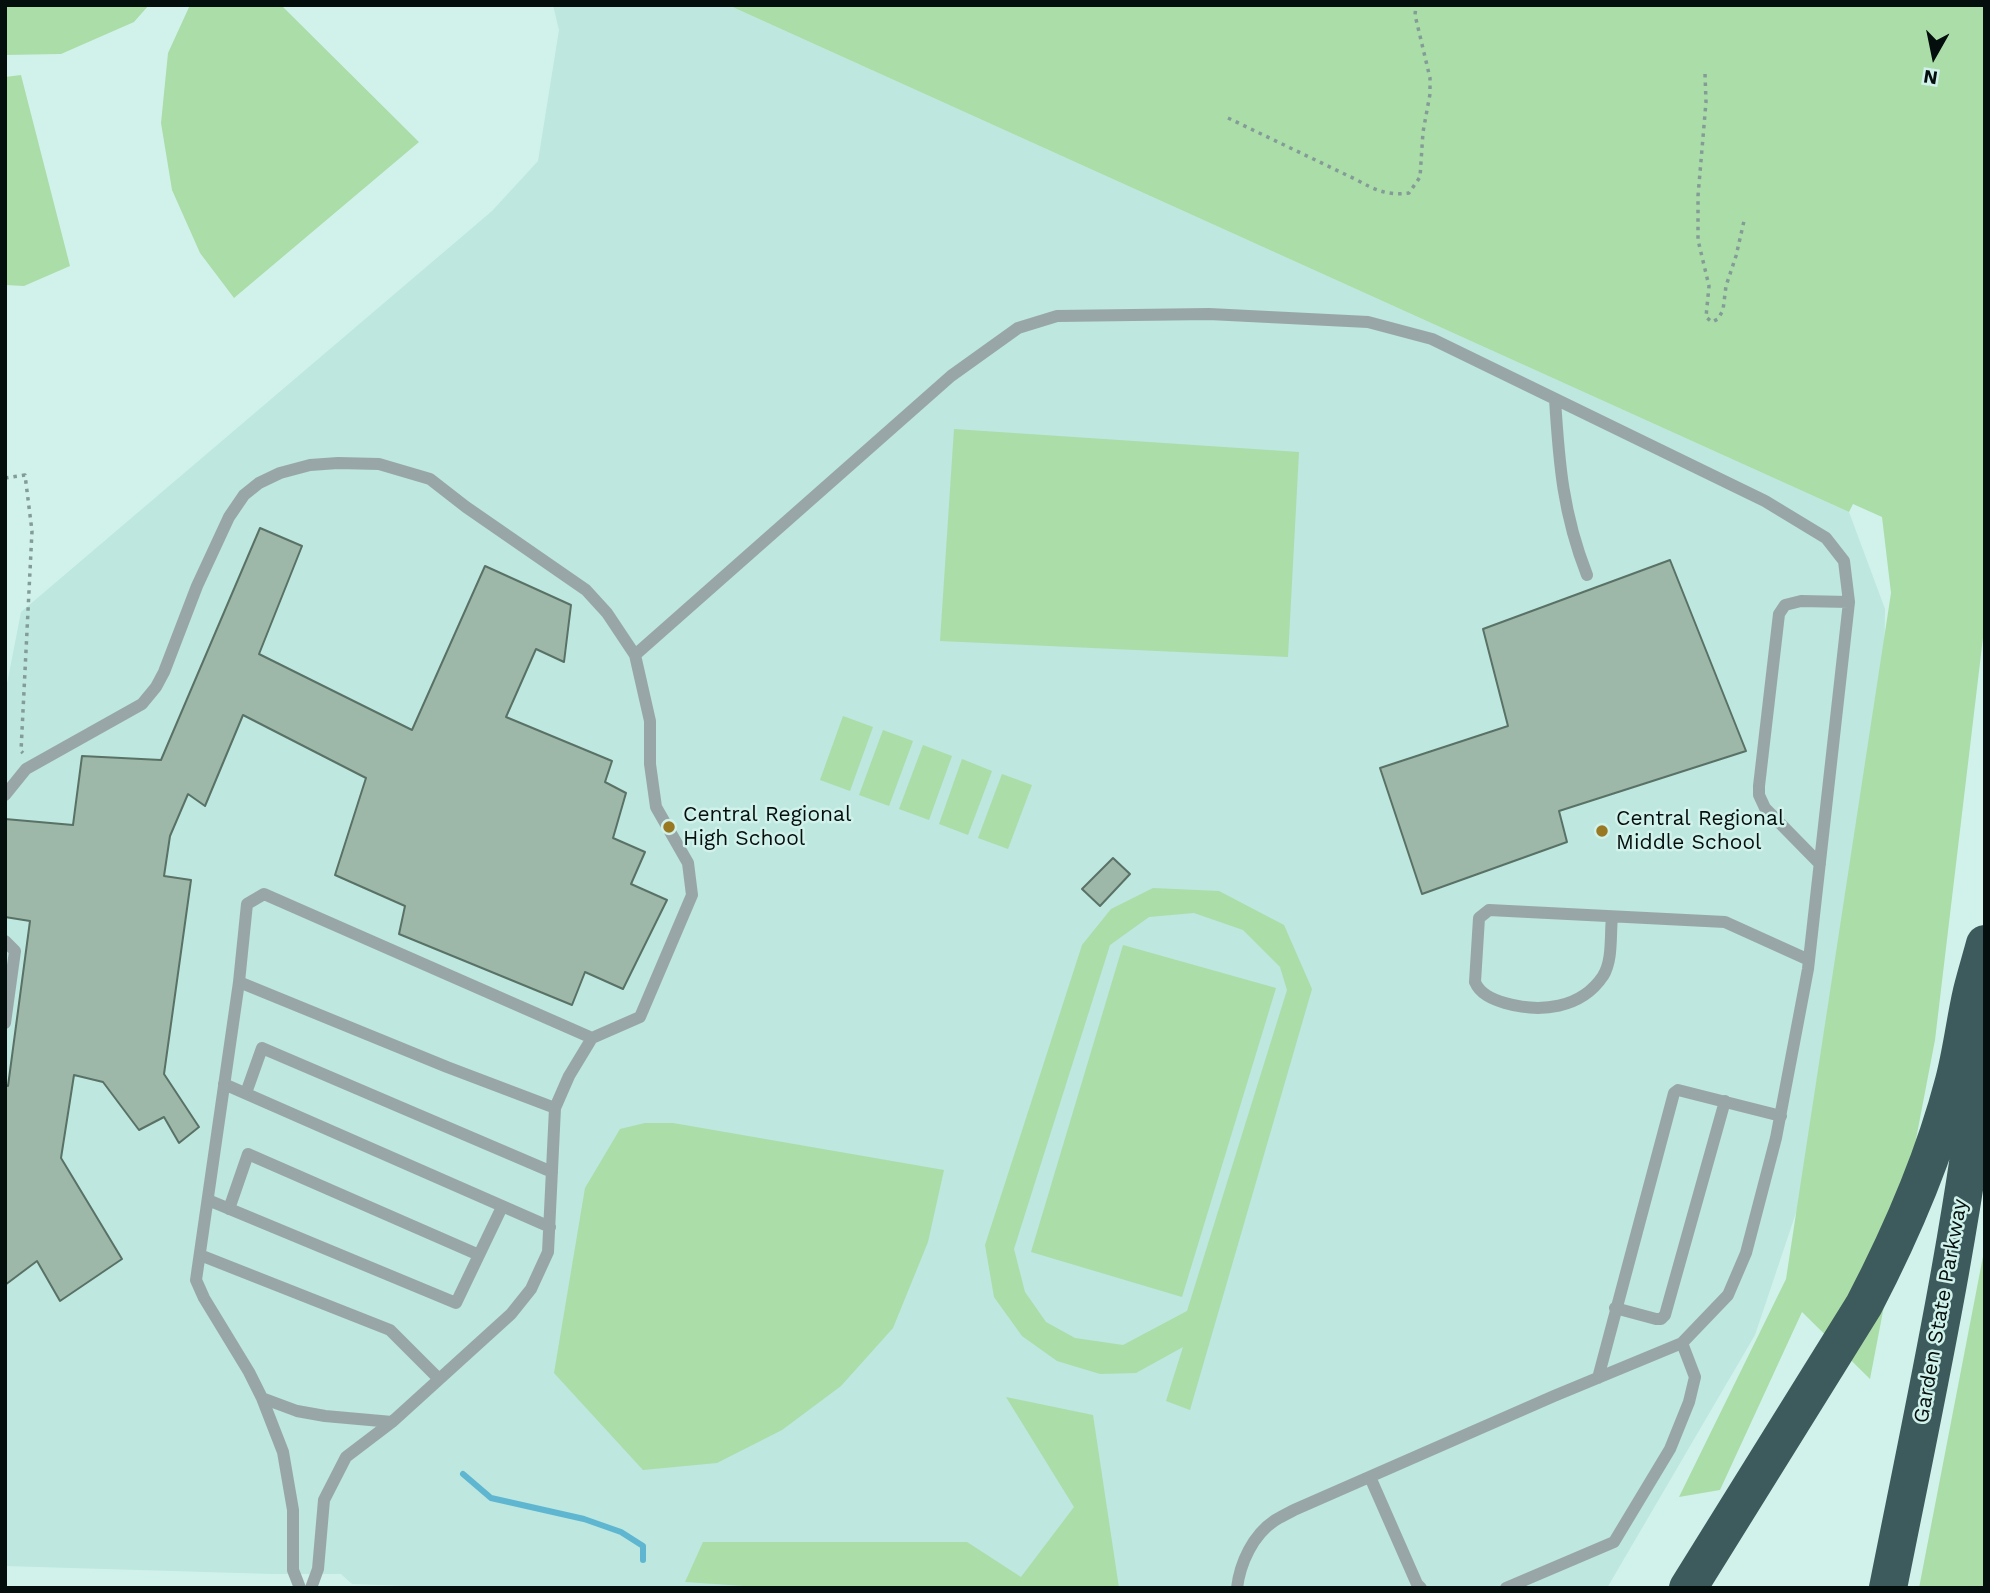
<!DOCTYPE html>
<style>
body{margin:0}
#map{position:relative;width:1990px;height:1593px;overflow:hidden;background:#d1f2eb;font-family:"Work Sans",sans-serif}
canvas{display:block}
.frame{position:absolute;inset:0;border:7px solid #040e0c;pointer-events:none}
.north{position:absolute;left:1899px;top:21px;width:70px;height:70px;-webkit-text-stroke:5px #d1f2eb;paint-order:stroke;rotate:189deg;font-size:19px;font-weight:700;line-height:28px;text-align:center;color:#040e0c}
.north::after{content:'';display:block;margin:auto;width:24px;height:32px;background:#040e0c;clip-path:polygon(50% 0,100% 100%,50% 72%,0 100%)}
</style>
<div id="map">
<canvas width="1990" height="1593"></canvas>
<div class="frame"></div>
<div class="north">N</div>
</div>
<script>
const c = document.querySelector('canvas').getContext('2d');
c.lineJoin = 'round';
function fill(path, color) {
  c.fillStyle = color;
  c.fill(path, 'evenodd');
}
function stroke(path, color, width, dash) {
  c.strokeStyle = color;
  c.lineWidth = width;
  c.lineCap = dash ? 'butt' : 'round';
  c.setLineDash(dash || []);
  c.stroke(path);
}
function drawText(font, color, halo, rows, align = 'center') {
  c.font = font + ' "Work Sans",sans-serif';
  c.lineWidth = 5;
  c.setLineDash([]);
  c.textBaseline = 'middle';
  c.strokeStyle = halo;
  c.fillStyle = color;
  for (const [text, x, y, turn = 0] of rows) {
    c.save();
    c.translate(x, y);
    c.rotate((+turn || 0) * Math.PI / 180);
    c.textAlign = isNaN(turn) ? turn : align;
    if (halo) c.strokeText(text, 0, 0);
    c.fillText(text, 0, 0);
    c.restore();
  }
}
const built = new Path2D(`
 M553 5H728L1849 512 1885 609 1883 752 1814 1159 1755 1335 1607 1588H460L352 1584 341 1574H272L5 1566V694L21 612 492 211 538 161 559 30Z`);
const green = new Path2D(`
 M5 5H149L134 22 61 54 5 55Z
 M190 5H281L419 142 234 298 200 253 172 190 161 123 168 53Z
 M728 5H1985V621L1935 1040 1870 1379 1802 1312 1720 1490 1679 1497 1786 1279 1891 593 1882 517 1853 504 1849 512Z
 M21 75 70 266 24 286 5 285V77Z
 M954 429 1299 452 1288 657 940 641Z
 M843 716 873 727 850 791 820 780Z
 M883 730 913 741 889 806 859 795Z
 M923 745 952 756 929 820 899 809Z
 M962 759 992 771 968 835 939 824Z
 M1002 774 1032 785 1008 849 978 838Z
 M1153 888 1219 891 1284 925 1312 989 1190 1410 1166 1401 1183 1347 1136 1373 1100 1374 1057 1361 1022 1336 994 1297 985 1245 1082 945 1111 909ZM1194 913 1243 930 1280 967 1287 990 1187 1311 1123 1345 1075 1338 1046 1322 1025 1292 1014 1249 1110 945 1149 917Z
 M1123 945 1276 988 1182 1297 1031 1252Z
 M645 1123H673L944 1170 928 1242 893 1328 841 1386 782 1430 717 1463 643 1470 554 1373 585 1188 620 1129Z
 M1985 1246V1588H1919Z
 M1006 1397 1093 1415 1119 1588H773L685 1582 703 1542H967L1021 1577 1074 1507Z`);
const stream = new Path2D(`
 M463 1474 491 1498 584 1519 621 1532 643 1546V1560`);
const building = new Path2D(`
 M260 528 302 546 259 654 412 730 485 566 571 605 564 662 536 649 506 717 612 761 605 782 626 793 613 838 645 852 631 884 667 900 623 989 585 972 572 1005 399 934 405 906 335 875 366 778 243 715 205 806 188 794 170 836 164 876 191 880 164 1074 199 1127 179 1143 164 1117 139 1130 103 1082 74 1075 61 1158 122 1259 60 1301 37 1261 5 1285V1085L8 1086 30 921 5 917V819L73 825 82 756 161 760Z
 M1670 560 1746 751 1559 811 1567 842 1422 894 1380 768 1508 726 1483 629Z
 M1113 858 1130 874 1100 906 1082 889Z`);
const path = new Path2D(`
 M1705 74 1706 102 1698 196V240L1709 286 1706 317 1712 322 1718 319 1723 310 1726 286 1736 256 1744 221
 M1228 118 1357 180C1375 190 1388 196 1409 193L1420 177 1423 132 1430 94V78L1415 15 1416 5
 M5 478 25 475 32 531 21 751 23 753`);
const lane = new Path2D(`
 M1555 399C1559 464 1563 514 1587 575
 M635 655 951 376 1018 328 1057 316 1209 314 1368 322 1432 339 1765 501 1826 538 1844 561 1849 602 1808 969 1776 1138 1746 1253 1728 1295 1682 1343 1554 1396 1294 1510C1287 1514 1280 1517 1274 1521 1253 1535 1240 1563 1237 1588
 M5 795 26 769 142 704 156 687 164 672 197 586 229 517 244 495 259 483 280 473 310 465 338 463 379 464 430 479 466 507 586 590 607 613 635 655 650 721V764L656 807 688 863 692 895 640 1017 592 1038 569 1076 555 1108 548 1252 531 1289 511 1314 392 1422 346 1457 324 1500 318 1569 311 1588
 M1820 864 1765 808 1759 795V786L1779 614 1785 605 1801 601 1849 602
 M1612 917C1610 935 1613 960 1603 976 1581 1009 1540 1013 1505 1003 1492 999 1480 994 1475 982L1479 918 1489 910 1725 922 1809 960
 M5 941 15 951 5 1023
 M239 982 447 1067 555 1108
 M224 1084 550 1227
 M246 1093 262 1048 552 1172
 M208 1200 456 1303 502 1207
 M229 1209 248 1154 479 1255
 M200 1255 390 1330 439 1379
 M1615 1308 1656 1319H1661L1665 1315 1725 1101
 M1598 1378 1674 1093 1678 1090 1682 1091 1781 1116
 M262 1398 297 1411 325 1416 392 1422
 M1370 1477 1417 1584 1421 1588
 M300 1588 293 1570V1510L283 1452 262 1398 249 1372 204 1298 196 1280 239 982 247 904 264 894 592 1038
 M1506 1588 1614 1542 1670 1449 1689 1402 1695 1377 1682 1343`);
const highway = new Path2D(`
 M1688 1588 1864 1305C1901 1234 1934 1158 1954 1081 1962 1051 1965 1021 1972 991 1976 975 1981 959 1985 944
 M1888 1588C1924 1407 1964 1225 1984 1042`);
const markers = [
 [669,827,7,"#997822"],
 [1602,831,7,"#997822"]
];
const poiNames = [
 ["Central Regional",683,815],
 ["High School",683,839],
 ["Central Regional",1616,819],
 ["Middle School",1616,843]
];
const streetNames = [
 ["Garden State Parkway",1941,1311,-80]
];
fill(built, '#bde7df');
fill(green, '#abdda8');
stroke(stream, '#5eb6d0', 6);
fill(building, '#9db7a9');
stroke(building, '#597265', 2);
stroke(path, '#849c97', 3.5, [3.5, 5]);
stroke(lane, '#99a6a7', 12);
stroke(highway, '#3d5b5c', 38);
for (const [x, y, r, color] of markers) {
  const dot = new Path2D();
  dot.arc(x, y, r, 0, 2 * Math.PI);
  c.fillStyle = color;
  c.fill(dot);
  stroke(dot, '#d1f2eb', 2.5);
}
drawText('21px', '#040e0c', '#d1f2eb', poiNames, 'left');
drawText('21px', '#040e0c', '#d1f2eb', streetNames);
</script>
